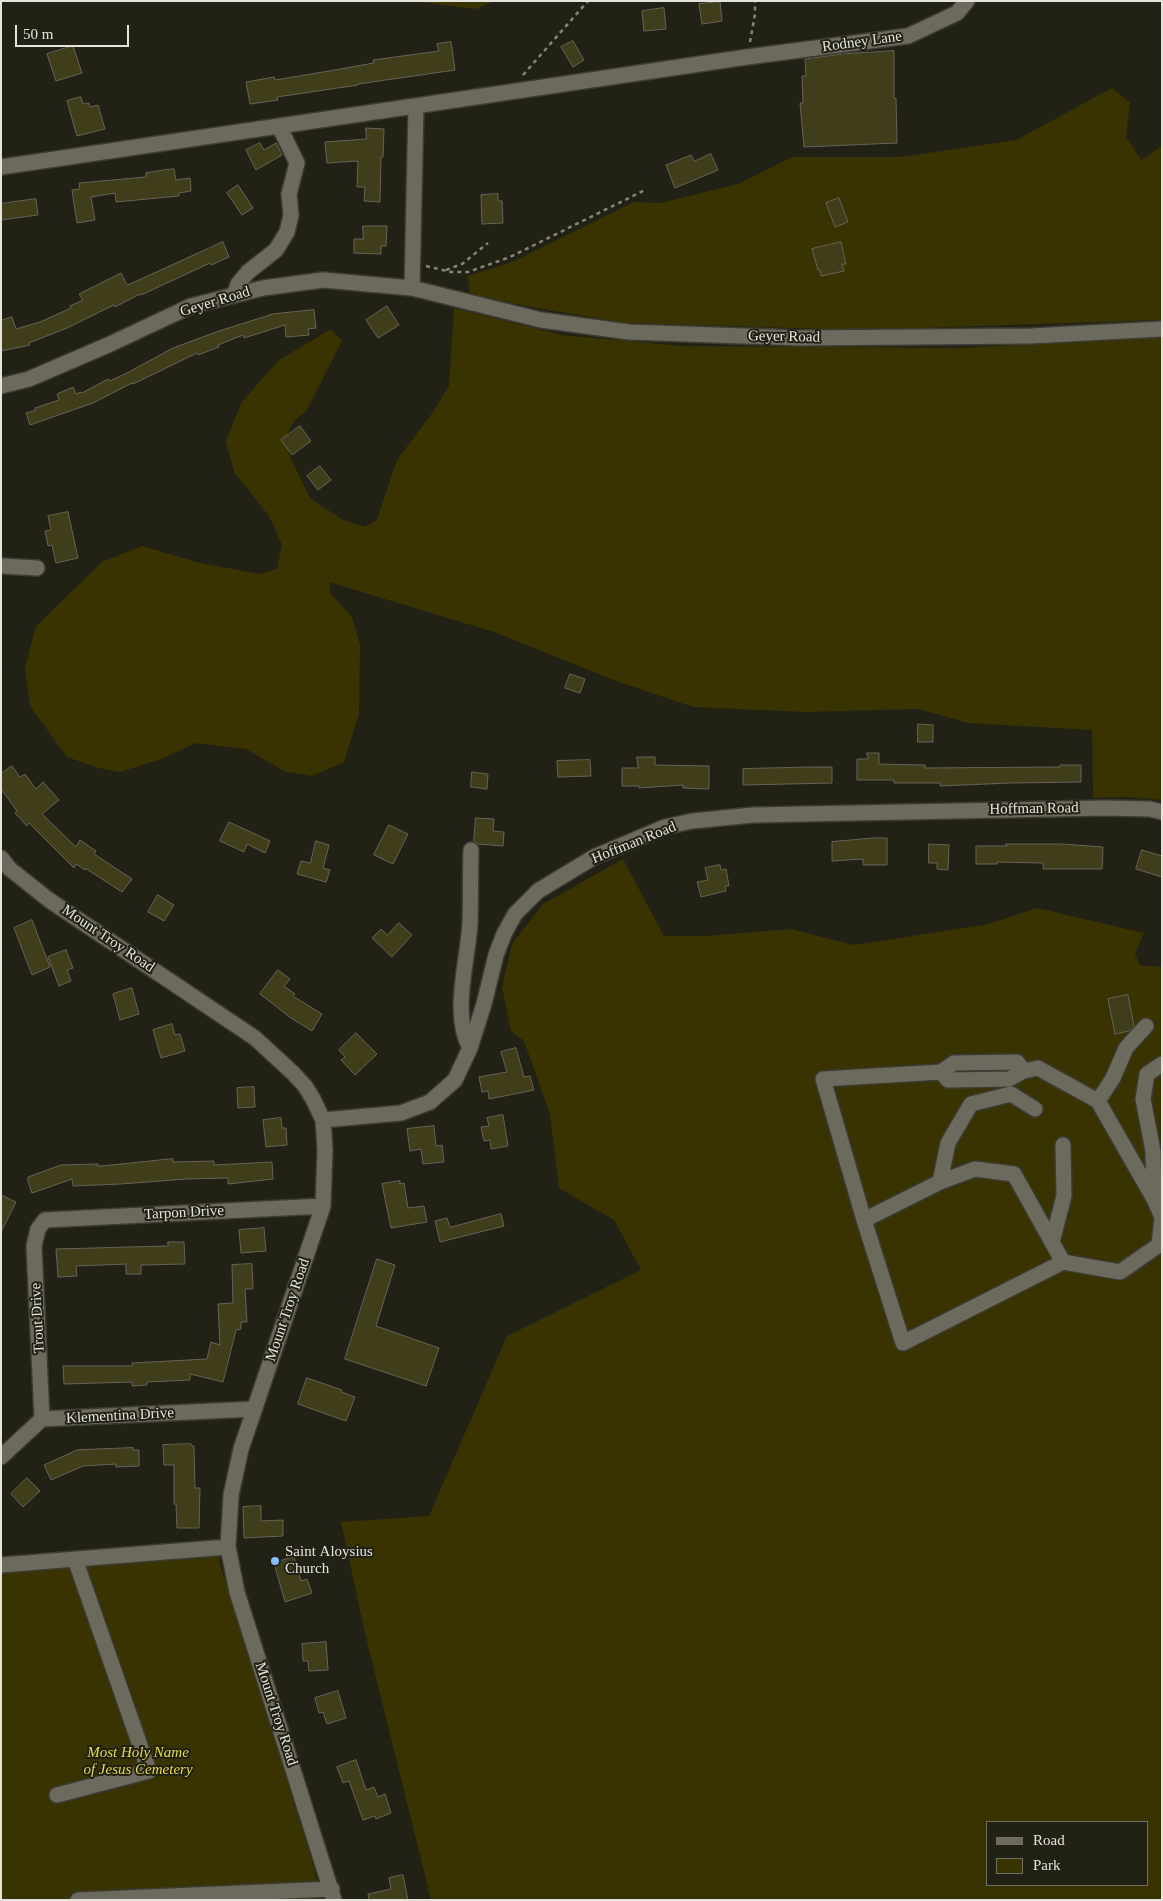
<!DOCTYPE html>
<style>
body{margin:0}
#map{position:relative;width:1163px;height:1901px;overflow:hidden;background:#222116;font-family:"Times New Roman",serif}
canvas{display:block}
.frame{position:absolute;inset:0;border:2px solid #e4e3dc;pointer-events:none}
.legend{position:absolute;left:986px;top:1821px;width:162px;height:65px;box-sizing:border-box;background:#222116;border:1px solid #706f65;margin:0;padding:6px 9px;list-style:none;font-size:15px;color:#e4e3dc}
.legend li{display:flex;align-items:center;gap:10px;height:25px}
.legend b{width:25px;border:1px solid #706f65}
.scale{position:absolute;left:15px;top:25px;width:114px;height:22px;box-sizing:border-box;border:2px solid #e4e3dc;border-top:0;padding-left:6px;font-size:15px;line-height:18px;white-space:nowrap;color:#e4e3dc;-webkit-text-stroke:4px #222116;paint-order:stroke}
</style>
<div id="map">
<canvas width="1163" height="1901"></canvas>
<div class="frame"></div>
<ul class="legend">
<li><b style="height:6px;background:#6b6a5d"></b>Road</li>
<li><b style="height:14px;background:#383300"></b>Park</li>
</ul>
<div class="scale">50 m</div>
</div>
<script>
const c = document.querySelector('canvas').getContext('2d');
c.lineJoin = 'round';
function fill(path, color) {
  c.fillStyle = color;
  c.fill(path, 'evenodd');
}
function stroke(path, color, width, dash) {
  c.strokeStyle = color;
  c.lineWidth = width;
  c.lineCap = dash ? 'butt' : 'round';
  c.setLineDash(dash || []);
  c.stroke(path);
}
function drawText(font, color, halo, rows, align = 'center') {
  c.font = font + ' "Times New Roman",serif';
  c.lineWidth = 4;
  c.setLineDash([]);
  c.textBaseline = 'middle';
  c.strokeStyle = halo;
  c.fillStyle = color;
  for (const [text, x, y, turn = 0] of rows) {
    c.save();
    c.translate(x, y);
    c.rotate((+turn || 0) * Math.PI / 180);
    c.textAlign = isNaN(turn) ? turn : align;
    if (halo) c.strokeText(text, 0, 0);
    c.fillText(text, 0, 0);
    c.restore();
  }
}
const green = new Path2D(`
 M411 1H495L475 9Z
 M1112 88 1130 103 1126 137 1141 160 1162 146V320L857 330 626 323 531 307 470 294 468 276 512 262 634 202 660 203 738 184 792 157H901L1016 140Z
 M454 308 562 335 683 346 960 348 1162 337V800L1127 797 1093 798 1092 730 968 723 919 709 805 712 693 707 613 680 497 633 329 582 331 594 352 617 360 645 359 714 344 762 312 776 286 772 246 749 196 743 161 759 120 772 99 768 67 757 30 706 25 668 36 626 102 562 142 546 200 563 259 574 277 569 282 545 269 516 234 472 226 441 241 403 279 360 331 329 342 341 307 410 295 420 286 436 290 457 310 498 343 520 365 527 377 520 397 460 433 412 449 386Z
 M623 859 664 936H706L791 929 854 945 989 924 1037 908 1144 933 1135 954 1140 965 1162 967V1900H431L365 1633 341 1522 429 1516 507 1336 641 1270 614 1220 559 1188 550 1114 524 1041 511 1031 502 987 512 944 543 904ZM987 1822H1147V1885H987Z
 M217 1544 220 1564 314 1868 320 1897 263 1900H1V1558Z`);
const building = new Path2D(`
 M720 2 722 21 702 24 699 4Z
 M664 8 666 29 644 31 642 11Z
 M573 41 584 60 573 67 561 47Z
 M451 42 455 70 358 84V85L277 97 278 100 250 104 246 82 274 77 275 80 329 71 374 63 373 60 439 51 437 44Z
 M73 46 82 73 56 81 47 54Z
 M894 51V98H896L897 143 804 147 800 103H803L802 76H806L805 59 842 54Z
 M81 97 83 104 89 103 90 107 98 105 105 129 77 136 67 101Z
 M366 128 384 129 383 157H381L380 202 364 201 365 187H357L358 161 327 163 325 142 366 139Z
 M260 143 264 150 276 143 282 155 256 170 246 150Z
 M711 154 718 170 675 188 666 165 691 155 694 161Z
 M174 169 176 180 190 178 191 191 179 193V196L116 202 115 193 91 197 95 220 77 223 72 190 80 189 79 183 146 177V173Z
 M238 185 253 208 242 215 227 193Z
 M498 194V201H502L503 223 482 224 481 195Z
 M839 198 848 222 835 227 826 203Z
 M36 199 38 215 1 220V204Z
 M363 226H387L386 246H381V254L354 253V239H363Z
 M223 242 229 257 211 265 210 263 141 295 140 294 115 307 114 305 67 328 29 343 30 345 1 351V320L12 317 16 329 40 322 71 308 70 306 83 300 79 294 121 273 127 285Z
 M841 242 846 264H842L844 271 821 276 820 270H818L812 249Z
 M387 306 399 325 378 338 366 320Z
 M314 310 316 328 308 329 309 335 286 337 285 325 244 338 243 335 218 345 219 347 198 355 197 353 133 384 132 383 93 403 30 425 26 413 36 410 35 408 59 400 57 394 73 387 76 394 81 392 82 393 108 379 110 381 127 373 173 348 219 331 273 314Z
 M300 426 311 441 292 455 281 440Z
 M320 466 331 480 318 490 307 476Z
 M68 512 78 558 56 563 52 545 48 546 45 531 51 530 48 516Z
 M570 674 585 679 580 693 565 688Z
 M918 724 933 725V742H918Z
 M867 753H879V764L925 765V768L1060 767V765H1081V782L1010 783 940 786V783H894V780H857V759H868Z
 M637 757H655V765L709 766V789L683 788V785L639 788V786H622V768H638Z
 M590 760 591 776 558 777 557 761Z
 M12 766 20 777 25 774 36 789 43 782 59 800 42 814 76 847 80 840 96 851 94 854 132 879 122 892 85 868V870L76 864 74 868 29 823 27 826 15 813 17 811 1 789V774Z
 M812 767H832V783L743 785V769Z
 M472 772 488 774 487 789 471 787Z
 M476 818 494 819 493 831 504 832 503 846 478 844 474 841Z
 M229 822 270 841 265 853 247 844 244 852 220 841Z
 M389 825 408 834 393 864 374 855Z
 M874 838H887V865H863V859L832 861V842Z
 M316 841 329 845 323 868 330 870 326 882 297 874 301 861 310 863Z
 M929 844 949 845 948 870 937 869V863H929Z
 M1006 844H1062L1103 847 1102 869H1043V863L997 862V864H976V846H1006Z
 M1142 850 1162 856V877L1136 869Z
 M720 865 721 870 726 869 729 886H725L726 891 701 897 697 882 708 880 705 868Z
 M158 895 174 905 164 921 148 912Z
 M32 920 50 967 32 975 14 928Z
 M399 923 412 935 392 957 372 938 381 929 387 935Z
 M66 950 73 968 67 970 71 981 59 986 48 957Z
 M278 970 290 979 284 986 295 994 293 996 322 1014 312 1031 291 1018 260 994Z
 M132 988 139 1014 120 1020 113 994Z
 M1128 995 1134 1026 1129 1031 1115 1034 1108 999Z
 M172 1024 175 1035 180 1034 185 1051 161 1058 153 1030Z
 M356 1033 377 1054 355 1075 341 1060 345 1057 339 1050Z
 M516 1048 524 1077 530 1076 534 1090 489 1099 488 1091 482 1092 479 1077 507 1072 501 1052Z
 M254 1087 255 1107 238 1108 237 1088Z
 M503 1115 508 1146 491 1149 490 1140 484 1141 481 1127 489 1126 487 1118Z
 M281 1118 282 1128H286L287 1145 266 1147 263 1120Z
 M434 1126 436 1146 442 1145 444 1162 423 1164 421 1149 410 1151 407 1129Z
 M173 1159V1162L214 1161V1165L272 1162 273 1179 228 1184V1178L187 1179 120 1184 73 1186 72 1179 32 1193 28 1182V1177L61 1165 98 1164V1166Z
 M400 1181V1184L404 1183 408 1208 424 1206 427 1222 391 1228 382 1184Z
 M1 1195 16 1202 1 1232Z
 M501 1214 504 1226 440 1242 435 1221 447 1218 450 1227Z
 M264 1228 266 1251 241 1253 239 1230Z
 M168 1242H184L185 1264 141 1265V1274H126V1264L76 1266 77 1276 58 1277 56 1249 168 1246Z
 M377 1259 395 1265 376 1326 439 1348 426 1386 345 1359Z
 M252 1264 253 1289H245L247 1322H241V1329L236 1330 223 1382 190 1374V1380L147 1382V1385L132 1386V1382L64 1384 63 1366H132V1363L207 1359 211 1342 220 1345 218 1304 233 1303 232 1265Z
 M307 1378 342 1390 341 1392 355 1397 346 1421 298 1404Z
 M191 1444 192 1446H194L195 1488H200L199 1528H177L176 1504H174V1465H164L163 1445Z
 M133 1448V1450H139V1466L116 1467V1464L83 1466 51 1480 44 1465 77 1450Z
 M27 1478 40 1491 23 1507 11 1494Z
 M261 1506V1521L283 1520V1536L244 1538 243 1507Z
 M294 1557 301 1581 307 1579 312 1593 285 1602 274 1563Z
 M326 1642 328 1670 309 1671 308 1661H303L302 1644Z
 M338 1691 346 1718 327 1724 323 1712 319 1713 315 1698Z
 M356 1760 366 1790 374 1787 378 1797 385 1794 391 1813 376 1819 375 1816 363 1820 349 1781 343 1783 337 1767Z
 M403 1875 408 1900H369L368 1894 391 1889 389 1878Z`);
const path = new Path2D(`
 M750 42 755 14V1
 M523 75 588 1
 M426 266 451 272H468L510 257 645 190
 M446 270 462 264 488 243`);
const minor = new Path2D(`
 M1 167 747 57 908 36 957 13 967 1
 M412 288 416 106
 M234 295 238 284 248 272 276 250 287 232 291 215 289 194 297 163 279 126
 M1 386 29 379 108 345 191 306 263 288 323 280 412 288 541 320 629 332 800 338 1031 336 1162 329
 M1 566 37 568
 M1 858 10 869 49 900 255 1038 293 1073 305 1086 313 1099 323 1120 325 1150 323 1206 241 1449 231 1495 228 1547 237 1592 334 1900
 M470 1048C451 1014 468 961 470 923 471 898 470 874 471 850
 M941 1072 948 1080 1009 1079 1024 1071 1038 1068 1098 1101 1154 1199 1162 1217
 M1098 1101 1113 1078 1126 1048 1146 1026
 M323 1120 401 1113 430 1102 455 1080 470 1048 484 1004 496 955 504 934 515 914 538 891 594 857 665 827 692 821 753 815 1105 808 1150 809 1162 812
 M940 1182 948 1143 971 1104 1011 1094 1035 1109
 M1154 1198 1153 1151 1143 1099 1147 1074 1162 1064
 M864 1220 940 1182 975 1169 1014 1174 1063 1262 903 1343 864 1220 823 1079 941 1072 954 1063 1017 1062 1024 1071
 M1052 1242 1064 1196 1063 1145
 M1063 1262 1120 1272 1159 1245 1162 1217
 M42 1419 34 1246 38 1229 45 1220 323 1206
 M1 1457 42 1419 254 1409
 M1 1565 228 1547
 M57 1795 149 1771 75 1559
 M78 1900 332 1889`);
const markers = [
 [275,1561,5,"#86bbfb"]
];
const streetNames = [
 ["Rodney Lane",862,42,-8],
 ["Geyer Road",215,302,-17],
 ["Geyer Road",784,337,1],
 ["Hoffman Road",1034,809,-1],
 ["Hoffman Road",634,843,-22],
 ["Mount Troy Road",108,939,34],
 ["Tarpon Drive",184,1213,-3],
 ["Mount Troy Road",288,1310,-71],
 ["Trout Drive",38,1318,-93],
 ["Klementina Drive",120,1416,-3],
 ["Mount Troy Road",276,1714,72]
];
const poiNames = [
 ["Saint Aloysius",285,1552],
 ["Church",285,1569]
];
const parkNames = [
 ["Most Holy Name",138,1753],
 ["of Jesus Cemetery",138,1770]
];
fill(green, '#383300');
fill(building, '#403d1b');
stroke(building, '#656457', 1);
stroke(minor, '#3c3b33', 18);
stroke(path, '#86857c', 2.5, [4, 4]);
stroke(minor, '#6b6a5d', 15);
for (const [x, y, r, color] of markers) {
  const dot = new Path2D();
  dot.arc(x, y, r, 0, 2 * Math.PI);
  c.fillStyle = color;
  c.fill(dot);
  stroke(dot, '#222116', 2);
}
drawText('15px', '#e4e3dc', '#222116', streetNames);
drawText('15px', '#e4e3dc', '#222116', poiNames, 'left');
drawText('italic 15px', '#e8da4a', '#222116', parkNames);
</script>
